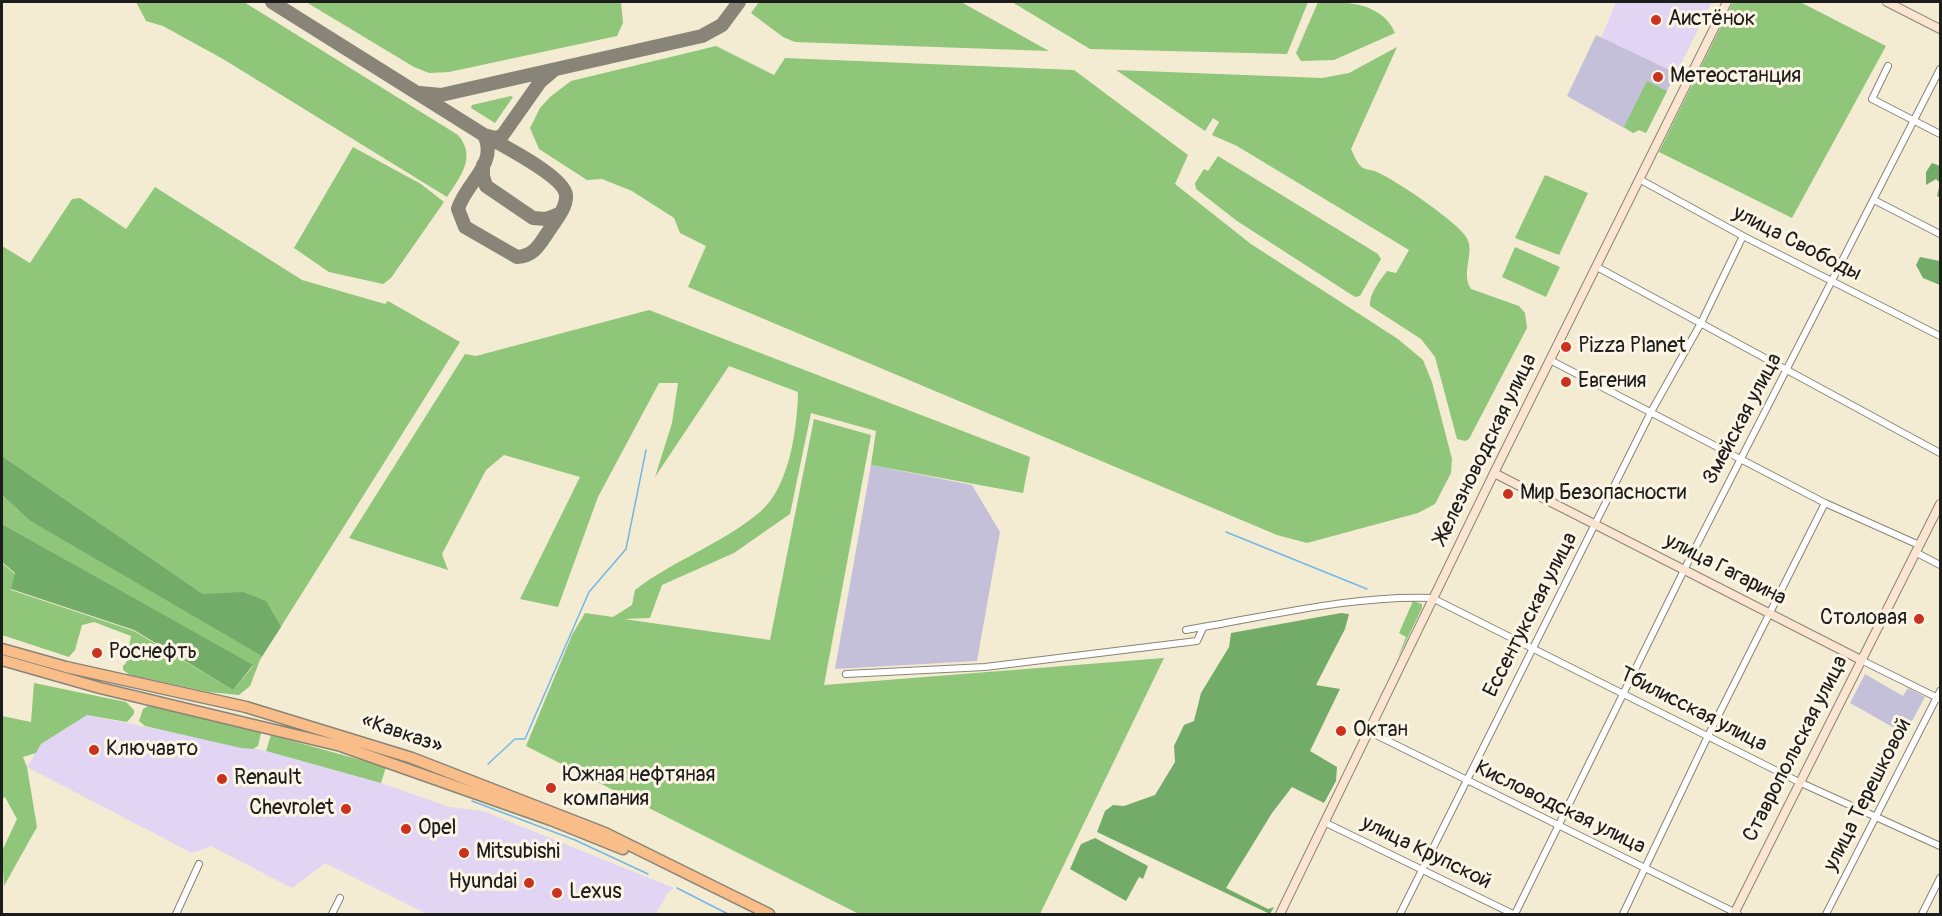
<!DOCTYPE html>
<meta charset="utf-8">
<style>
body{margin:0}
#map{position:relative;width:1942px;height:916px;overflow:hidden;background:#f3ecd3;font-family:Pangolin,sans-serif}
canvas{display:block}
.frame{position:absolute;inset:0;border:3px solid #1c1c1c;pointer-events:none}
</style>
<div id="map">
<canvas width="1942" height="916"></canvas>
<div class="frame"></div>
</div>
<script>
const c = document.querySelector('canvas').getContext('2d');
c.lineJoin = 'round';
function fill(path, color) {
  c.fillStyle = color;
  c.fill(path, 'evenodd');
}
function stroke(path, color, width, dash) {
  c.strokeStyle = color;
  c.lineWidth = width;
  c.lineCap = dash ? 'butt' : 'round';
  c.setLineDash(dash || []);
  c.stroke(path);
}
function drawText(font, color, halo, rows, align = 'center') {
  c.font = font + ' Pangolin,sans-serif';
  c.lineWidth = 6;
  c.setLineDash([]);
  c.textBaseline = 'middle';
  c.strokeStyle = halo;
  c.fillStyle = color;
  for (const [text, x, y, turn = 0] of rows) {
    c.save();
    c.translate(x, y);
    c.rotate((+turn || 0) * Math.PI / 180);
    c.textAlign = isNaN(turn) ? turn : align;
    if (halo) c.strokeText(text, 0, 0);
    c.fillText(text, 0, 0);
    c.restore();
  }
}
const built = new Path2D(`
 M1616 2H1712L1676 73 1601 38Z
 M87 715 266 751 381 783 449 807 483 811 674 888 667 894 656 914H427L325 863 292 888 211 846 192 853 27 767 41 744Z`);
const industrial = new Path2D(`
 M1596 35 1676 73 1646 133 1639 130 1633 133 1567 96Z
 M871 465 972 485 1000 532 977 661 835 669Z
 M1865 674 1903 696 1908 688 1925 697 1905 734 1850 703Z`);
const green = new Path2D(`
 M136 2H244L458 135C477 157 460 177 447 197L223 59 163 26 146 21Z
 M306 2H621L623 23 617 36 449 72 429 73 414 67Z
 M759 2H961L1049 51 795 42 783 37 751 13Z
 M1012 2H1308L1287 54 1090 49Z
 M1318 2C1345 1 1383 3 1395 33L1334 60 1301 61 1296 53Z
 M1733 2H1800L1886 46 1792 218 1659 152Z
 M716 46 774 75 785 58 1074 70 1188 155 1175 184 1251 244 1398 339 1423 360 1432 382 1452 459 1451 473 1435 504 1418 513 1307 543 1277 535 688 287 706 246 680 233 674 218 632 191 602 179 587 180 539 149 530 128 540 108 550 97 571 81Z
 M1397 47 1351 149C1354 155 1357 164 1363 168 1367 170 1373 170 1377 172 1397 181 1448 216 1463 233 1479 249 1459 271 1471 289L1519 306 1525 313 1527 328 1469 439 1465 441 1457 439 1435 357 1421 339 1370 306C1369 293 1380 281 1387 271L1396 273 1409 250 1237 146 1212 135 1219 122 1213 118 1205 131 1116 70 1322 78 1349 73Z
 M1647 81 1667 91 1646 133 1639 130 1633 133 1624 127Z
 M511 96 513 97 495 123 471 108 472 105Z
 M353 147 421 184 444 202 391 278 383 284 329 272 294 248Z
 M1218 156 1378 254 1381 259 1360 296 1355 297 1237 221 1196 189 1195 183 1204 169 1208 171Z
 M1545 175 1588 193 1559 255 1515 238Z
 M155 187 302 280 385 304 388 301 460 342 260 660 250 686 239 695 209 692 130 675 123 670V666L126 663 131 636 94 622 82 625 75 650 69 657 2 635V563L15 574 11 590 134 631 233 690 253 666 2 524V495L29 520 203 594 2 456V246L30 263 72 199 80 198 126 229Z
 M1515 247 1560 267 1546 297 1502 277Z
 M649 310 1030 457 1023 493 871 465 876 431 811 413 790 514 734 553 662 585 650 618 624 619 770 640 814 419 871 435 824 685 1164 658 1040 914H859L526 746 572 635 585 613 613 617 632 605 635 590C674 560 722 544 760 512 790 486 797 429 798 392L729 366 655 477 672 423 678 383H659L598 497 558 607 520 599 580 477 504 455 486 470 442 554 448 570 349 538 465 354 476 356Z
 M1413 601 1422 604V608L1397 660 1406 637 1399 633Z
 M34 683 126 702 134 710V714L127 722 87 715 41 744 36 753 23 757 27 767 37 827 4 886 2 851 17 819 5 797 2 799V716L31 722Z
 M148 706 246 725 261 733 258 746 253 749 241 748 145 726 139 721 143 709Z
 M271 735 386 767 381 783 266 751Z`);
const forest = new Path2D(`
 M1932 163 1940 166V198L1937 196 1940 183 1936 179 1926 185V172Z
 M1920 257 1940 261V285L1923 278 1916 265Z
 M2 456 203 594 243 592 266 601 281 627 262 656 29 520 2 495Z
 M2 524 253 665 233 690 134 630 11 589 15 573 2 562Z
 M1341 613 1349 614 1345 629 1316 685 1340 689 1310 751 1337 767 1336 781 1324 803 1292 787 1272 813 1226 888 1268 909 1274 907 1270 914 1097 832 1105 811 1113 805 1124 806 1155 795 1175 762 1174 746 1184 725 1194 721 1201 693 1229 647 1231 633Z
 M1095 838 1148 866 1143 879 1139 877 1126 901 1070 869 1081 844Z`);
const stream = new Path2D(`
 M1226 532 1367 589
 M488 764 515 739H525L589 592 626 549 646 450
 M472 801 575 840 648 874
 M677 888 728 914`);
const taxiway = new Path2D(`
 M272 2 484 135C501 145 564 176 566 195 567 208 555 221 548 232 539 245 534 256 517 257L465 227 458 209C465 184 499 163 484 135L495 138 502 136 540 82 554 70
 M420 93 441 95 702 36 722 25 739 2
 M483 165V176L486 186 533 218 546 219 559 214`);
const street = new Path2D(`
 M1888 66 1872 99 1940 134
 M1639 179 1743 236 1940 336
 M1874 200 1940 234
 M1597 267 1940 453
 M1550 360 1825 503 1919 545
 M1915 552 1940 565
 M1186 630C1266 617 1350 595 1432 598L1799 782 1940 846
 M1861 660 1940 699
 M846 674 985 667 1197 641 1203 628
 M1368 731 1738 914
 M1324 822 1513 914
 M176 914 199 864
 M332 914 340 898
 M1400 914 1651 412 1701 323 1743 236
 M1515 914 1684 570 1940 69
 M1623 914 1708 736 1825 503
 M1826 914 1940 691
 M1922 914 1940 878`);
const secondary = new Path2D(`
 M1887 2 1940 29
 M1494 473 1861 660
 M1280 914 1494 473 1727 2
 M1734 914 1940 504`);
const highway = new Path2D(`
 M2 649 66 667 246 707 412 758 605 833 769 914
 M2 660 100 688 341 746 551 820 623 849`);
const markers = [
 [1656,20,6,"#c8321e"],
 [1658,77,6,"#c8321e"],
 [1566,347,6,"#c8321e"],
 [1566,382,6,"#c8321e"],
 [1508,494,6,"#c8321e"],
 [1919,619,6,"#c8321e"],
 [97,653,6,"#c8321e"],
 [1341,731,6,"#c8321e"],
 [94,750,6,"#c8321e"],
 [222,779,6,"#c8321e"],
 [551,788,6,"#c8321e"],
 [346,809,6,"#c8321e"],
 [406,829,6,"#c8321e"],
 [464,853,6,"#c8321e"],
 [529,883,6,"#c8321e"],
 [557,893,6,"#c8321e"]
];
const poiNames = [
 ["Аистёнок",1668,20],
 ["Метеостанция",1670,77],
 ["Pizza Planet",1578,347],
 ["Евгения",1578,382],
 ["Мир Безопасности",1520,494],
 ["Столовая",1907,619,"right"],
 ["Роснефть",109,653],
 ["Октан",1353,731],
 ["Ключавто",106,750],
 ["Южная нефтяная",563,776],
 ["компания",563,800],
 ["Renault",234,779],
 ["Chevrolet",334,809,"right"],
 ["Opel",418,829],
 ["Mitsubishi",476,853],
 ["Hyundai",517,883,"right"],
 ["Lexus",569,893]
];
const streetNames = [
 ["улица Свободы",1797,244,27],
 ["Змейская улица",1743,419,-62],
 ["Железноводская улица",1486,449,-64],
 ["улица Гагарина",1725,570,27],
 ["Ессентукская улица",1531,615,-63],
 ["Тбилисская улица",1693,710,27],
 ["«Кавказ»",402,734,19],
 ["Ставропольская улица",1796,749,-63],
 ["улица Терешковой",1868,795,-63],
 ["Кисловодская улица",1560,808,26],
 ["улица Крупской",1426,853,26]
];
fill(built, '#e2d4f3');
fill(industrial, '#c5c0da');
fill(green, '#8fc679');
fill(forest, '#73ab69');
stroke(stream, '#71b8e8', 1.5);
stroke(taxiway, '#888478', 14);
stroke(street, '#888478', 8);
stroke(secondary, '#888478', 10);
stroke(highway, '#888478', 13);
stroke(street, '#fff', 6);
stroke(secondary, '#fce5d0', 8);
stroke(highway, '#f8bd89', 10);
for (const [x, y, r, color] of markers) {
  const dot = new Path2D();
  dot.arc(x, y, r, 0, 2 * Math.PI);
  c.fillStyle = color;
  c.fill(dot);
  stroke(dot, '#fcf5e5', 2);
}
drawText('21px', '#1c1c1c', '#fcf5e5', poiNames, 'left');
drawText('21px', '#1c1c1c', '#fcf5e5', streetNames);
</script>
